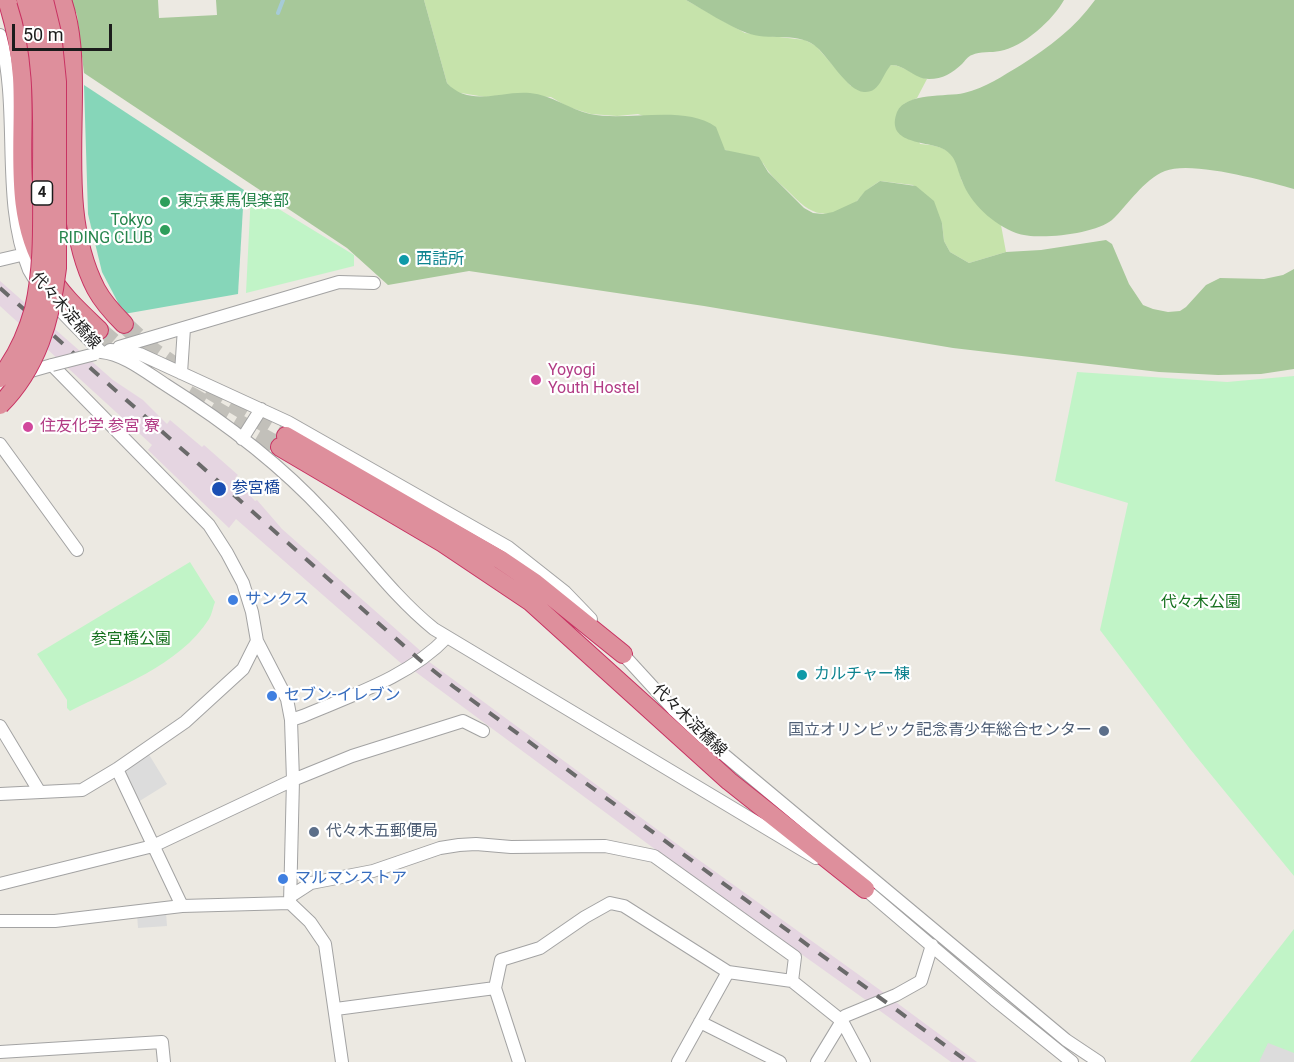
<!DOCTYPE html>
<meta charset="utf-8">
<style>
body{margin:0}
#map{position:relative;width:1294px;height:1062px;overflow:hidden;background:#ece9e2;font-family:Roboto,sans-serif}
canvas{display:block}
.scale{position:absolute;left:12px;top:24px;width:100px;height:27px;box-sizing:border-box;border:3px solid #1c1c1c;border-top:0;padding-left:8px;font-size:18px;line-height:21px;white-space:nowrap;color:#1c1c1c;-webkit-text-stroke:4px #fff;paint-order:stroke}
</style>
<div id="map">
<canvas width="1294" height="1062"></canvas>
<div class="scale">50 m</div>
</div>
<script>
const c = document.querySelector('canvas').getContext('2d');
c.lineJoin = 'round';
function fill(path, color) {
  c.fillStyle = color;
  c.fill(path, 'evenodd');
}
function stroke(path, color, width, dash) {
  c.strokeStyle = color;
  c.lineWidth = width;
  c.lineCap = dash ? 'butt' : 'round';
  c.setLineDash(dash || []);
  c.stroke(path);
}
function drawText(font, color, halo, rows, align = 'center') {
  c.font = font + ' Roboto,"Noto Sans JP",sans-serif';
  c.lineWidth = 4.5;
  c.setLineDash([]);
  c.textBaseline = 'middle';
  c.strokeStyle = halo;
  c.fillStyle = color;
  for (const [text, x, y, turn = 0] of rows) {
    c.save();
    c.translate(x, y);
    c.rotate((+turn || 0) * Math.PI / 180);
    c.textAlign = isNaN(turn) ? turn : align;
    if (halo) c.strokeText(text, 0, 0);
    c.fillText(text, 0, 0);
    c.restore();
  }
}
const industrial = new Path2D(`
 M0 281 113 380 143 400 167 424 170 420 202 447 204 445 238 475 235 478 239 483 255 501 257 500 282 529 423 653 403 665 236 519 229 528 148 450 152 445 0 306Z
 M428 661 685 850 887 995 870 1003 675 864 413 670Z
 M893 1000 977 1062H951L876 1008Z`);
const grass = new Path2D(`
 M424 0H686L745 33 805 40 816 46 851 86 884 72 891 65C904 65 914 76 927 79L917 98 904 104 920 144C934 145 949 147 956 161 960 168 959 177 963 183 972 201 986 213 1001 225L1006 252 969 263 950 252 944 241 942 223 913 185 880 181C875 184 869 188 865 192 862 195 859 199 856 202 827 220 813 217 791 194 781 184 770 176 763 163L725 150 722 146 638 114 617 116 591 114 568 107 551 97 504 95 485 97 455 92 447 83Z`);
const forest = new Path2D(`
 M71 0H158L159 18 217 15 216 0H424L447 83C470 108 502 90 530 93 552 95 569 109 590 114 627 122 684 104 716 127L725 150 759 157 768 172 804 208 813 213 823 214 833 212 857 201 865 191 880 181 916 186 934 201 942 223 944 241 950 252 969 263 1006 252 1041 250 1106 240 1112 244 1129 284 1143 305 1153 309 1168 312 1180 311 1186 307 1206 285 1220 278 1264 279 1283 275 1294 269V369L1261 374 1218 375 1159 372 953 348 704 306 469 271 388 285 347 248 84 73 77 15Z
 M686 0H1064C1053 20 1023 47 1000 51 991 53 980 51 972 55 968 56 965 61 962 64 952 73 943 79 929 79 914 79 906 65 891 65 882 75 880 93 864 92 847 91 828 55 814 45 796 32 768 41 747 33 728 26 704 10 686 0Z
 M1095 0H1294V189C1266 181 1191 160 1165 171 1143 180 1129 204 1112 220 1095 234 1037 241 1016 233 994 225 970 203 962 181 956 167 957 155 941 148 925 141 885 144 897 112 906 92 947 97 964 93 986 88 1002 76 1021 65 1049 47 1075 28 1095 0Z`);
const park = new Path2D(`
 M251 192 354 255V266L246 293Z
 M1077 372 1227 382 1294 376V876L1190 749 1100 630 1128 503 1055 481Z
 M190 562 215 602C213 607 212 614 209 619 179 666 117 687 70 711L67 708V700L37 654Z
 M1294 929V1062H1190Z`);
const pitch = new Path2D(`
 M84 85 244 190 238 294 124 314 102 272 88 214Z`);
const parking = new Path2D(`
 M148 753 167 784 138 802 123 769Z
 M166 912 167 926 138 928 137 914Z
 M1268 1043 1294 1053V1062H1259Z`);
const stream = new Path2D(`
 M278 13 283 0`);
const highwayTunnel = new Path2D(`
 M124 324 153 351 183 372
 M99 330 131 358
 M208 389 286 436
 M188 394 280 447`);
const minor = new Path2D(`
 M0 35C21 111 0 198 29 270 43 296 80 330 101 352 124 354 147 373 166 385 223 421 279 463 325 513 361 551 393 596 434 629L816 858
 M0 260 21 255
 M119 347 339 282 374 283
 M110 350 127 351 140 354 288 422 508 547 565 592 591 619
 M24 373 52 365 209 525 227 553 243 583 252 612 257 641 287 699 291 720 293 780 290 903
 M181 373 184 328
 M242 439 261 409
 M0 444 77 550
 M619 650 673 709 704 738 1066 1040 1099 1062
 M291 720 303 716C352 695 409 677 447 637
 M0 726 39 791
 M117 769 182 906
 M0 794 82 790 117 769 185 722 243 669 257 641
 M0 884 153 846 293 780 352 756 463 721 483 731
 M859 884 994 999 1072 1062
 M291 896 311 883 373 871 440 848 459 845 476 844 511 847 605 846 654 856 795 957 792 981
 M0 921H55L182 906 290 903 310 922 325 944 342 1062
 M336 1009 495 988
 M700 1022 780 1062
 M0 1052 162 1042 164 1062
 M519 1062 495 988 501 960 540 948 585 917 610 903 624 906 728 972 792 981 842 1021 864 1062
 M678 1062 728 972
 M817 1062 845 1016 896 995 921 981 932 945`);
const highway = new Path2D(`
 M7 0C15 24 20 51 22 77 26 141 11 213 47 271 60 294 80 312 99 330
 M62 0C72 29 73 60 73 90 73 155 65 229 96 289 103 302 113 313 124 324
 M286 436 501 560 535 583 623 654
 M280 447 443 543 531 602 729 781 865 889`);
const rail = new Path2D(`
 M0 288 420 660 454 687 968 1062`);
const minorBridge = new Path2D(`
 M52 365 95 354`);
const highwayBridge = new Path2D(`
 M0 378C16 358 27 334 34 309 44 266 42 221 42 177 42 117 45 57 26 0
 M0 405C37 368 51 319 57 268V82L52 33 44 0`);
const markers = [
 [165,202,6,"#2e9e5b"],
 [165,230,6,"#2e9e5b"],
 [404,260,6,"#0f9aa8"],
 [536,380,6,"#d1479c"],
 [28,427,6,"#d1479c"],
 [219,489,8,"#1a4fb4"],
 [233,600,6,"#3f7fe0"],
 [802,675,6,"#0f9aa8"],
 [272,696,6,"#3f7fe0"],
 [1104,731,6,"#5c6f8a"],
 [314,832,6,"#5c6f8a"],
 [283,879,6,"#3f7fe0"]
];
const shields = [
 [42,193,21]
];
const shieldNames = [
 ["4",42,193]
];
const leisureNames = [
 ["東京乗馬倶楽部",177,202],
 ["Tokyo",153,221,"right"],
 ["RIDING CLUB",153,239,"right"]
];
const cultureNames = [
 ["西詰所",416,260],
 ["カルチャー棟",814,675]
];
const streetNames = [
 ["代々木淀橋線",65,311,49],
 ["代々木淀橋線",689,721,44]
];
const hotelNames = [
 ["Yoyogi",548,371],
 ["Youth Hostel",548,389],
 ["住友化学 参宮 寮",40,427]
];
const transitNames = [
 ["参宮橋",232,489]
];
const shopNames = [
 ["サンクス",245,600],
 ["セブン-イレブン",284,696],
 ["マルマンストア",295,879]
];
const parkNames = [
 ["代々木公園",1201,603],
 ["参宮橋公園",131,640]
];
const serviceNames = [
 ["国立オリンピック記念青少年総合センター",1092,731],
 ["代々木五郵便局",326,832,"left"]
];
fill(industrial, '#e5d5e1');
fill(grass, '#c6e3ab');
fill(forest, '#a7c89a');
fill(park, '#c1f4c7');
fill(pitch, '#86d6b9');
fill(parking, '#dcdcdc');
stroke(stream, '#a6cbd7', 4);
stroke(highwayTunnel, '#c2c0ba', 18, [18, 9]);
stroke(minor, '#a3a3a3', 14);
stroke(highway, '#c83262', 20);
stroke(minor, '#fff', 12);
stroke(highway, '#de8f9c', 18);
stroke(rail, '#6a6a6a', 4, [12, 12]);
stroke(minorBridge, '#a3a3a3', 14, []);
stroke(highwayBridge, '#c83262', 20, []);
stroke(minorBridge, '#fff', 12);
stroke(highwayBridge, '#de8f9c', 18);
for (const [x, y, r, color] of markers) {
  const dot = new Path2D();
  dot.arc(x, y, r, 0, 2 * Math.PI);
  c.fillStyle = color;
  c.fill(dot);
  stroke(dot, '#fff', 2);
}
for (const [x, y, w] of shields) {
  const box = new Path2D();
  box.roundRect(x - w / 2, y - 12, w, 24, 4.5);
  c.fillStyle = '#fff';
  c.fill(box);
  stroke(box, '#1c1c1c', 1.5);
}
drawText('bold 15px', '#1c1c1c', null, shieldNames);
drawText('16px', '#27864d', '#fff', leisureNames, 'left');
drawText('16px', '#0d838f', '#fff', cultureNames, 'left');
drawText('16px', '#1c1c1c', '#fff', streetNames);
drawText('16px', '#b23c85', '#fff', hotelNames, 'left');
drawText('16px', '#164399', '#fff', transitNames, 'left');
drawText('16px', '#366cbe', '#fff', shopNames, 'left');
drawText('16px', '#14701d', '#fff', parkNames);
drawText('16px', '#4e5e75', '#fff', serviceNames, 'right');
</script>
